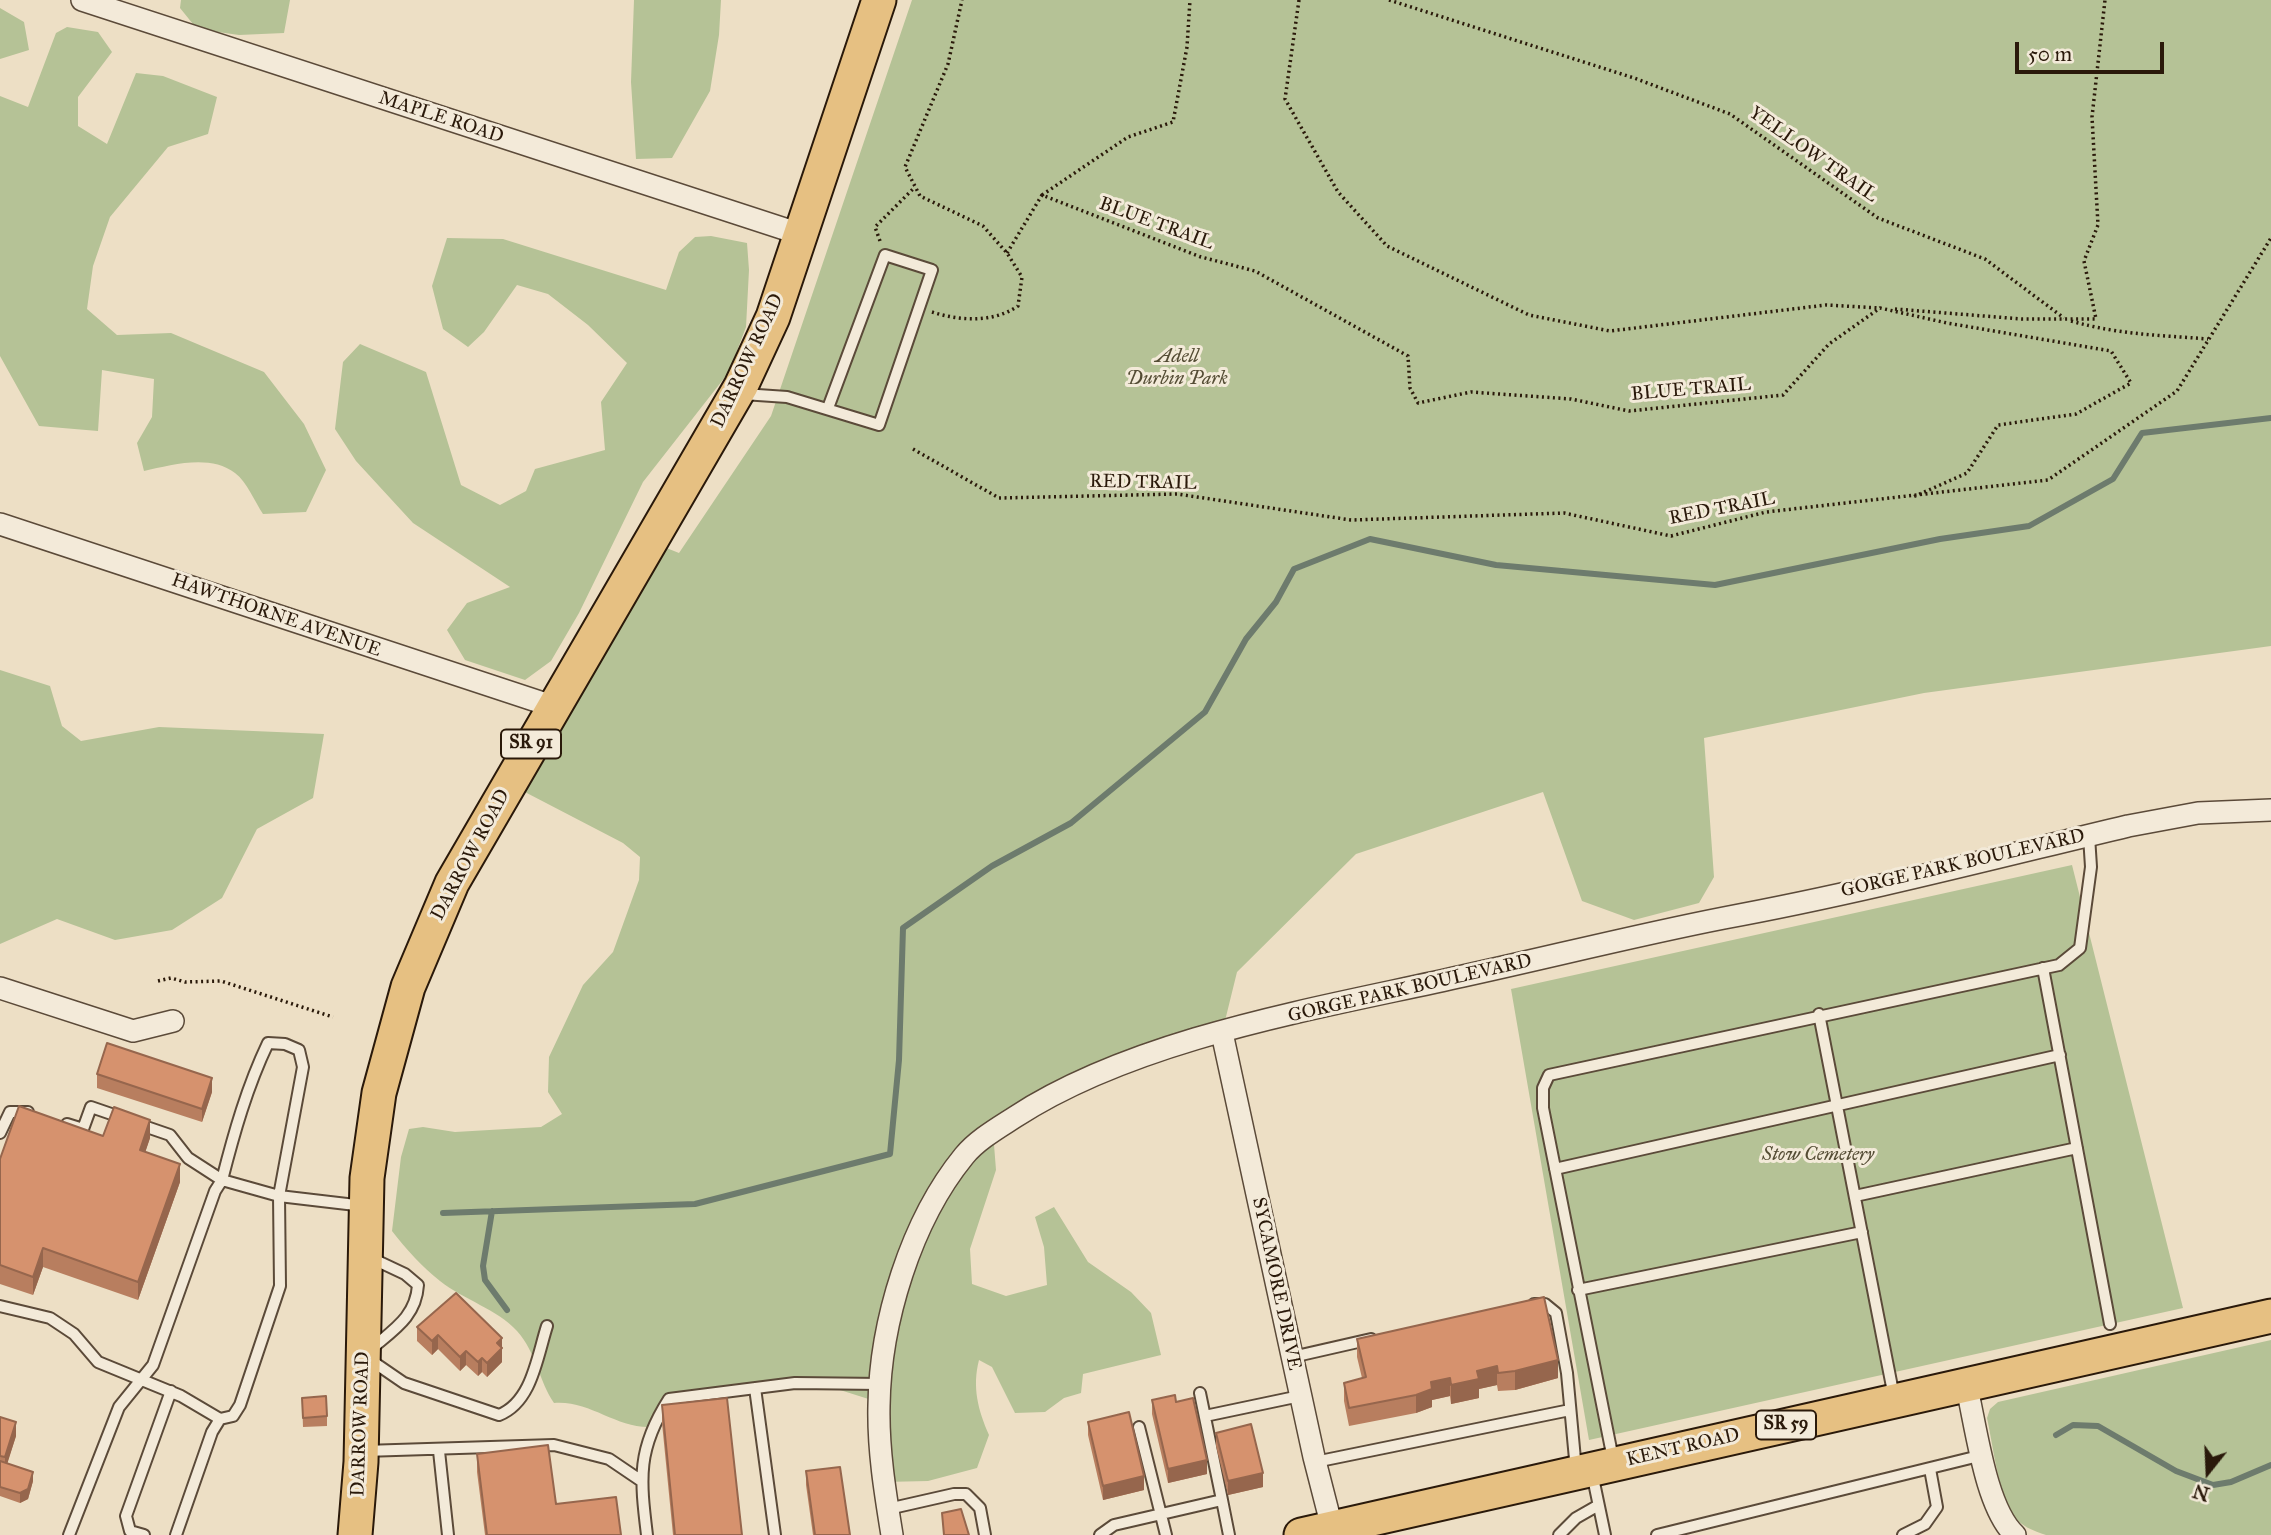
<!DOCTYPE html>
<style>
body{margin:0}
#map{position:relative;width:2271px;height:1535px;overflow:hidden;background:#eddfc5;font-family:"IM FELL Great Primer",serif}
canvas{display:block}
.north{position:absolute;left:2173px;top:1437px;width:70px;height:70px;-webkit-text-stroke:5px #f3ead9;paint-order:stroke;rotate:198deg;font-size:19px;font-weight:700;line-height:28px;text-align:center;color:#2a190a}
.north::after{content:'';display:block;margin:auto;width:24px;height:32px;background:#2a190a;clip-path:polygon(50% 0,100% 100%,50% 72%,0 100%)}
.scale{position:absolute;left:2015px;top:42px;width:149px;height:32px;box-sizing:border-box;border:4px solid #2a190a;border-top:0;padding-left:9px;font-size:21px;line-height:24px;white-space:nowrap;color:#2a190a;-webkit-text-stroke:5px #f3ead9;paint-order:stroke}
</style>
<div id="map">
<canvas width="2271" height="1535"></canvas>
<div class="north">N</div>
<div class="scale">50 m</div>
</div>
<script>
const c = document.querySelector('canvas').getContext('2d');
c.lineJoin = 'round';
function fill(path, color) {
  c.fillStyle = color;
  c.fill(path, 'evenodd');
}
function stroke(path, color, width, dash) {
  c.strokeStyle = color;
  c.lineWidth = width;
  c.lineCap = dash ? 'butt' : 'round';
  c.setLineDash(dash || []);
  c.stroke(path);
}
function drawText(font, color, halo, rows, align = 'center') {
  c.font = font + ' "IM FELL Great Primer",serif';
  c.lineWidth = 6;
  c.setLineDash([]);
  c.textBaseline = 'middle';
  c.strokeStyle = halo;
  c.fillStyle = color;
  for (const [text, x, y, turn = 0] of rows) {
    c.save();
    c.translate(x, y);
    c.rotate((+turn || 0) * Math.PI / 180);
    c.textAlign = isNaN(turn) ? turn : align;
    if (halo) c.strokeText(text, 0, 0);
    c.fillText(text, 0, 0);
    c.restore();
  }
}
const green = new Path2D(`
 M181 0H290L284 33 239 35 197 29 180 8Z
 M634 0H721L719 35 710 91 672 158 636 159 631 82Z
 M912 0H2271V646L1924 693 1704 738 1714 877 1699 903 1634 920 1582 901 1543 792 1356 854 1237 972 1222 1033 1190 1041 993 1132 996 1170 970 1249 972 1284 1006 1296 1047 1285 1044 1247 1035 1217 1054 1207 1088 1262 1131 1292 1151 1313 1161 1355 1083 1374 1081 1393 1064 1398 1045 1412 1015 1413 992 1367 979 1360C972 1387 978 1410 989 1435L977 1468 928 1481 884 1482 878 1402 799 1377 724 1386 688 1397 666 1407 650 1427C616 1428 589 1400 554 1403 539 1381 536 1352 517 1331 497 1309 464 1300 440 1281 422 1267 406 1249 392 1231L401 1157 409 1129 423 1127 455 1132 541 1127 562 1114 548 1092 549 1057 583 985 613 952 639 880 640 857 623 843 521 790 649 541 679 553 771 416Z
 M0 8 24 22 29 50 0 59Z
 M67 27 98 32 112 52 78 97V126L107 144 136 73 163 76 217 97 208 134 168 147 110 217 93 266 87 309 117 335 171 333 264 372 304 424 326 470 306 512 263 514C255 502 247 482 235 473 210 454 172 465 144 471L137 443 152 417 154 379 102 370 98 431 39 426 0 356V96L28 107 56 33Z
 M711 236 747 243 749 270 746 327 729 372 643 482 579 613 551 661 525 680 465 660 447 630 467 603 510 587 413 523 356 461 335 429 343 362 360 344 426 372 461 485 500 505 526 491 535 469 605 450 601 402 627 363 588 325 548 294 517 285 484 332 468 347 443 329 432 286 447 238 503 239 666 290 679 252 695 237Z
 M0 670 50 686 62 726 81 741 159 727 324 734 313 798 257 829 222 898 172 930 115 940 57 919 0 944Z
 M2072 865 2183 1308 1589 1440 1511 989Z
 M2271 1340V1535H2046C2034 1531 2020 1526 2013 1515 1998 1492 1993 1445 1987 1418L1990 1409 1998 1402Z`);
const stream = new Path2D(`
 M492 1211 483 1266 485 1280 507 1310
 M443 1213 695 1204 890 1154 899 1060 903 928 992 866 1071 823 1205 712 1246 639 1276 602 1294 569 1370 539 1496 565 1715 585 1940 539 2029 526 2113 479 2142 433 2271 418
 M2056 1435 2073 1425 2098 1426 2176 1471 2213 1485 2231 1482 2271 1465`);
const path = new Path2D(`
 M1299 0 1285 99 1338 192 1387 246 1529 315 1610 331 1826 305 1880 308
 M1389 0 1634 78 1730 114 1878 218 1985 259 2064 318
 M1042 195 1128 137 1173 122 1187 47 1190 0
 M880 241 875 227 915 187
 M1007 253 1042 195 1201 257 1255 271 1408 356 1410 388 1418 403 1471 392 1571 399 1629 411 1783 395 1829 344 1880 308 1947 323 2111 351 2131 383 2076 414 1998 425 1967 473 1913 497
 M1895 309 2022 319H2096L2084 261 2098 225 2092 117 2105 0
 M932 312C960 321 993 323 1018 306L1022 277 1007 253 983 226 920 196 905 167 948 64 962 0
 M2071 321C2121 335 2158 335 2208 339
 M913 449 999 498 1177 494 1351 520 1564 513 1671 536 1766 512 2048 480 2177 391 2271 238
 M158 981 171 978 185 982 221 981 333 1017`);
const service = new Path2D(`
 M743 394 787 397 879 425 932 270 885 255 828 408
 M2043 968 2110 1324
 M1819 1014 1894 1397
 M67 1124 83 1129 91 1107 123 1118
 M0 1133 10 1112H28
 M1555 1169 2060 1055
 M1855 1196 2077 1148
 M1578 1290 1862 1232
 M1534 1304H1545L1556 1313 1567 1373 1576 1470
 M0 1306 50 1318 74 1334 98 1362 181 1396 220 1419 233 1416 240 1405 280 1286 279 1196 303 1067 299 1050 285 1044 268 1043C247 1087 234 1133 222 1180L188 1158 170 1135 138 1124
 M371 1349C393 1330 416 1317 418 1285L405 1274 371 1258
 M1292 1357 1371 1339
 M369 1359 404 1383 499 1415C532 1402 537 1357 547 1326
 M755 1388 775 1535
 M1205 1416 1300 1396
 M1139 1427 1166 1535
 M364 1451 554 1445 609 1459 640 1480
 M439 1451 448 1535
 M1613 1459 1543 1108V1088L1549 1075 2059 965 2080 948 2091 867 2089 836
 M1315 1462 1570 1410
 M1592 1473 1605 1535
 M1222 1500 1229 1535
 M888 1509 954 1494H966L980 1508 985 1535
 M69 1535 119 1407 153 1365 215 1191 222 1180 279 1196 364 1206
 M144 1535 130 1531 126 1516 171 1391
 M176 1535 212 1432 220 1419
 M647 1535C640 1478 637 1449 669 1399L795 1383 881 1384
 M1100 1535 1114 1525 1222 1500 1200 1393
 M1559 1535 1576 1518 1597 1506
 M1657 1535 1983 1455
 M1903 1535 1925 1524 1937 1507 1930 1469`);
const minor = new Path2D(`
 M82 0 800 234
 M0 524 552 706
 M0 988 133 1031 173 1021
 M1222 1033 1314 1457 1334 1535
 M1966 1384C1976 1425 1985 1507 2015 1535
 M892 1535C885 1492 878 1449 879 1406 880 1322 911 1221 964 1156 977 1140 998 1128 1015 1117 1138 1037 1321 1008 1463 976 1550 957 1637 935 1724 918 1860 893 1994 858 2128 826L2198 813 2271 810`);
const primary = new Path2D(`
 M355 1535 361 1462 367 1178 379 1093 408 987 452 883 741 386 773 317 879 0
 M1301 1535 2271 1316`);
const wall = new Path2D(`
 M97 1074 212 1092 202 1122 97 1088Z
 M103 1136 150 1138 145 1152 180 1182 138 1300 43 1267 33 1295 0 1284V1159Z
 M417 1327 502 1338V1362L487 1377 482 1372 478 1376 466 1365 460 1371 438 1349 432 1355 417 1341Z
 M1357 1339 1558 1378 1515 1390 1498 1391 1497 1385 1479 1389V1398L1451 1404 1450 1396 1432 1400V1407L1416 1413 1349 1426 1344 1401V1383L1362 1378 1357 1357Z
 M302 1398 327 1416V1426L303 1427Z
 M1152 1400 1176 1402 1207 1474 1168 1483 1152 1414Z
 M662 1405 742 1535H673L662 1423Z
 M0 1417 16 1436 7 1463 33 1481 28 1499 20 1503 0 1496Z
 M1088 1422 1144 1490 1103 1500 1088 1435Z
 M1216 1433 1263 1487 1228 1495 1216 1446Z
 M477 1454 556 1504 621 1535H485L477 1472Z
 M806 1471 850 1535H813L806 1485Z`);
const shadedWall = new Path2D(`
 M212 1078V1092L202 1122V1109Z
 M150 1120V1138L140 1168V1150Z
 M180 1164V1182L138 1300V1282Z
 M43 1248V1267L33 1295V1277Z
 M438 1335V1349L432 1355V1341Z
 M502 1338V1362L487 1377V1363L497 1343Z
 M466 1351V1365L460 1371V1357Z
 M482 1358V1372L478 1376V1362Z
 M1558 1360V1378L1515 1390V1371Z
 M1497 1366V1385L1479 1389V1398L1451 1404V1385L1477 1371Z
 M1450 1378V1396L1432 1400V1407L1416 1413V1395L1431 1382Z
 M16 1422V1436L5 1471V1457Z
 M1207 1460V1474L1168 1483V1469Z
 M33 1472V1481L28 1499 20 1503V1493Z
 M1263 1473V1487L1228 1495V1481Z
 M1144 1476V1490L1103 1500V1486Z`);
const building = new Path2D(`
 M107 1043 212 1078 202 1109 97 1074Z
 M19 1106 103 1136 114 1107 150 1120 140 1150 180 1164 138 1282 43 1248 33 1277 0 1265V1159Z
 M456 1293 502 1338 497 1343 502 1348 487 1363 482 1358 478 1362 466 1351 460 1357 438 1335 432 1341 417 1327Z
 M1544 1297 1558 1360 1515 1371 1498 1373 1497 1366 1477 1371 1479 1379 1451 1385 1450 1378 1431 1382 1432 1389 1416 1395 1349 1408 1344 1383 1366 1377 1357 1339Z
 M1175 1395 1176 1402 1193 1398 1207 1460 1168 1469 1152 1400Z
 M326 1396 327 1416 303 1418 302 1398Z
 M727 1398 742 1535H675L662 1405Z
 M1129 1412 1144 1476 1103 1486 1088 1422Z
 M0 1417 16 1422 5 1457 0 1456Z
 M1251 1424 1263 1473 1228 1481 1216 1433Z
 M548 1445 556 1504 616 1497 621 1535H487L477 1454Z
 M0 1461 33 1472 28 1489 20 1493 0 1487Z
 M840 1467 850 1535H815L806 1471Z
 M961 1509 969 1535H944L942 1513Z`);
const shields = [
 [531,744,60],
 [1786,1425,60]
];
const shieldNames = [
 ["SR 91",531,744],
 ["SR 59",1786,1425]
];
const streetNames = [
 ["MAPLE ROAD",441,118,18],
 ["YELLOW TRAIL",1813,155,35],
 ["BLUE TRAIL",1156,224,20],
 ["DARROW ROAD",748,361,-65],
 ["BLUE TRAIL",1691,390,-5],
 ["RED TRAIL",1143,483,1],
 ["RED TRAIL",1722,509,-11],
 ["HAWTHORNE AVENUE",276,616,19],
 ["DARROW ROAD",471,855,-62],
 ["GORGE PARK BOULEVARD",1963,864,-13],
 ["GORGE PARK BOULEVARD",1410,989,-13],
 ["SYCAMORE DRIVE",1276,1284,78],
 ["DARROW ROAD",361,1424,-88],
 ["KENT ROAD",1683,1448,-13]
];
const parkNames = [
 ["Adell",1177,357],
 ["Durbin Park",1177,379],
 ["Stow Cemetery",1818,1155]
];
fill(green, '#b5c296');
stroke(stream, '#6d7b6d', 6);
stroke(service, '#5b4a39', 14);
stroke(minor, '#5b4a39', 24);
stroke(primary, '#2a190a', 37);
stroke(path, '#2a190a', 3.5, [2, 3.5]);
stroke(service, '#f3ead9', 10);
stroke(minor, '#f3ead9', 21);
stroke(primary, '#e6c082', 33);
fill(wall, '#b87e5f');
fill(shadedWall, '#96664d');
fill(building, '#d6926e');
stroke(building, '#96664d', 2);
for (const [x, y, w] of shields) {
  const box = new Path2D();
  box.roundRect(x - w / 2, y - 14.5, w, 29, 5);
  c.fillStyle = '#f3ead9';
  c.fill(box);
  stroke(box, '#2a190a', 2);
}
drawText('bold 18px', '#2a190a', null, shieldNames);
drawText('19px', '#2a190a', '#f3ead9', streetNames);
drawText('italic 19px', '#544c34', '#f3ead9', parkNames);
</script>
